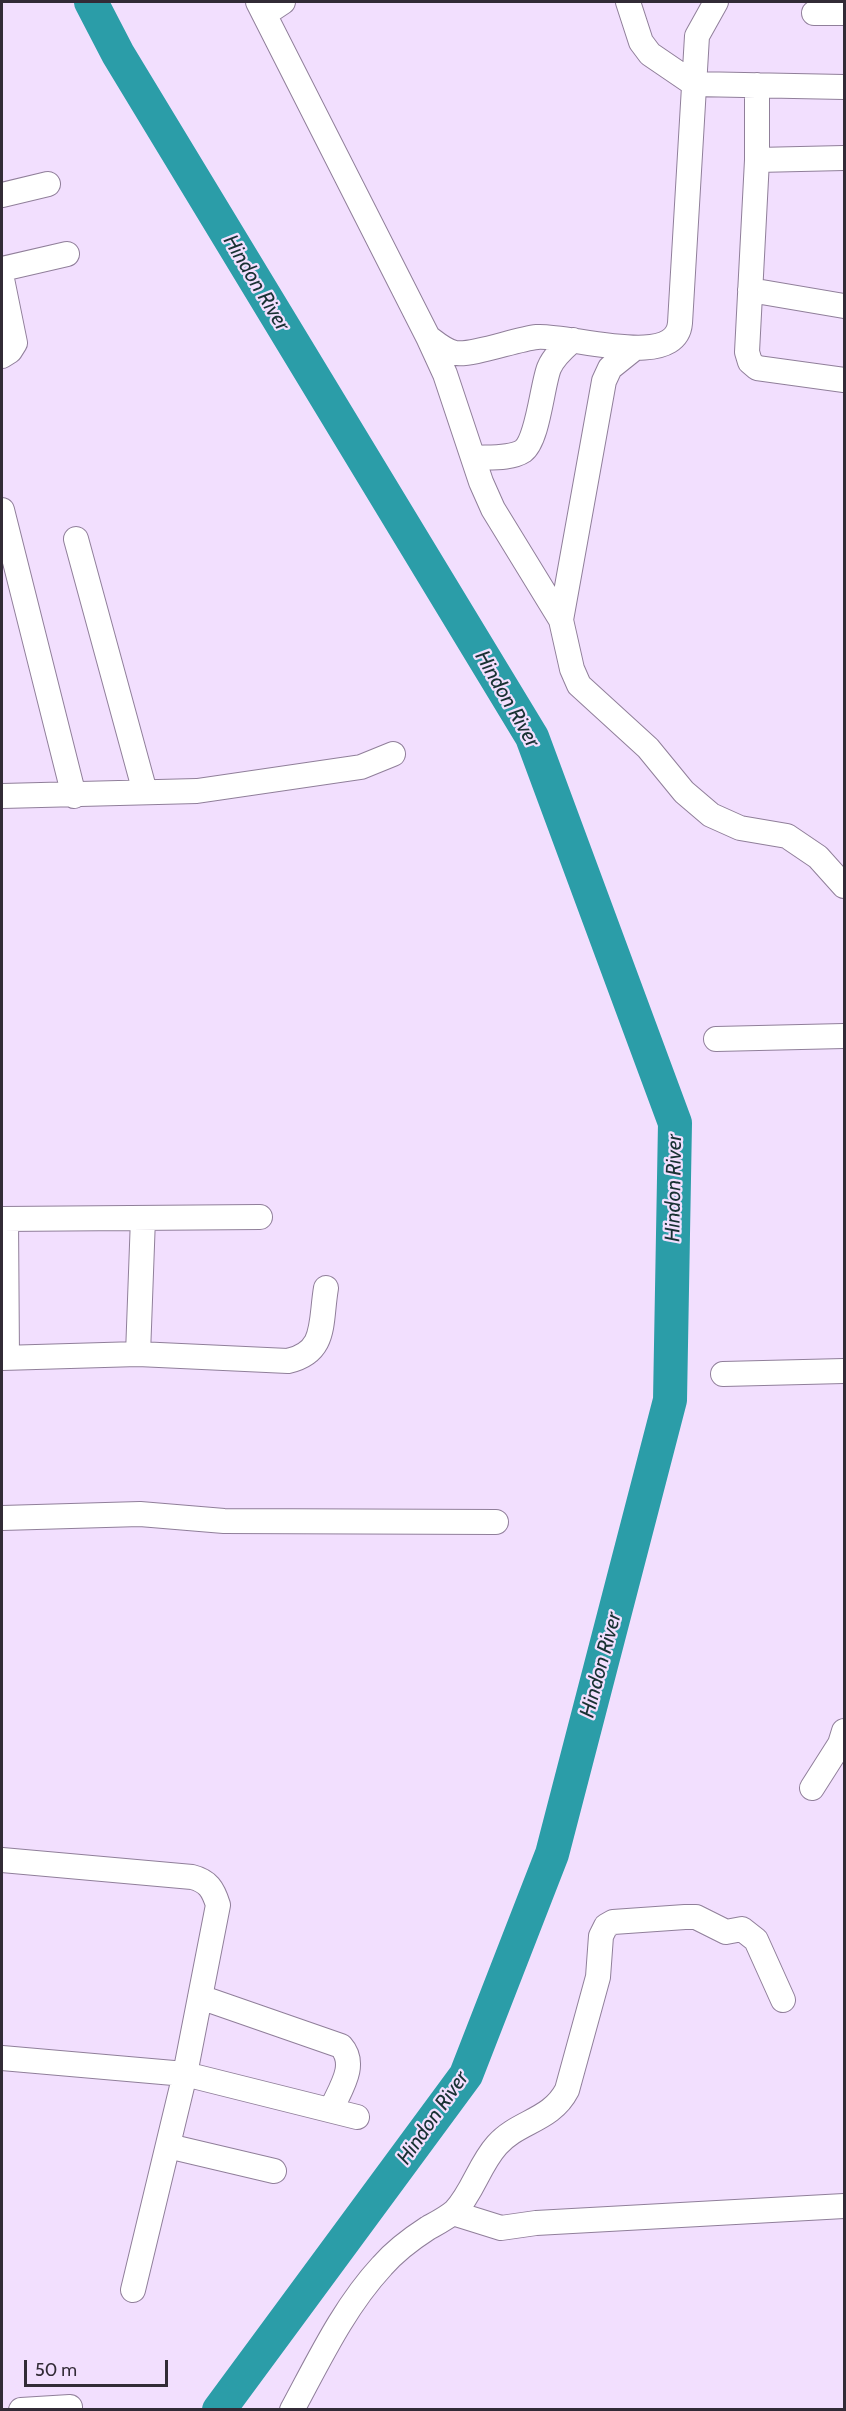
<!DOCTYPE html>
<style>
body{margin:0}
#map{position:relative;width:846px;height:2411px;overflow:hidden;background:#f2dffe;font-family:Cabin,sans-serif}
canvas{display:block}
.frame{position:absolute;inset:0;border:3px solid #322b36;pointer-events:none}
.scale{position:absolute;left:24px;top:2360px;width:144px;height:27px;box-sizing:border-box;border:3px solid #322b36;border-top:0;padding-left:8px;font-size:18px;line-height:21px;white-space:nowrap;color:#322b36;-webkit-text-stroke:4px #f2dffe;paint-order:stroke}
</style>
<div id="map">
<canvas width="846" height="2411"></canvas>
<div class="frame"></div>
<div class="scale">50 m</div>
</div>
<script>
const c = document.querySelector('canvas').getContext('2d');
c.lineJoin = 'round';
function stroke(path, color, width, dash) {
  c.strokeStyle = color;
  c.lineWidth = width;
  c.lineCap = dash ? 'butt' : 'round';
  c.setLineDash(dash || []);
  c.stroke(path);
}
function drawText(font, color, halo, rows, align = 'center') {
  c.font = font + ' Cabin,sans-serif';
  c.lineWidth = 4.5;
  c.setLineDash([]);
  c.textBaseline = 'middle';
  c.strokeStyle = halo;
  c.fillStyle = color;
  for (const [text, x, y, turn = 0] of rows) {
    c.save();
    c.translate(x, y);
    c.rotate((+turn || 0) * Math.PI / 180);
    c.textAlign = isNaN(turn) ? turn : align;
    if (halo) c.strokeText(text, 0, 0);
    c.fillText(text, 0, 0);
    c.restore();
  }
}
const river = new Path2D(`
 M91 2 118 54 532 737 675 1123 670 1400 552 1854 466 2075 219 2410`);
const minor = new Path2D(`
 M258 2 428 337 445 374 481 482 493 509 561 620 572 669 579 685 648 748 684 792 711 815 740 828 787 836 818 857 844 886
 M628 2 641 42 650 54 694 84 844 87
 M814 13H844
 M265 14 283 2
 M757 85V160L747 352 750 362 757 368 844 380
 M757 160 844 158
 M2 195 48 184
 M2 269 67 254
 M2 279 15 343 10 351 2 356
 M750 290 844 306
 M428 337C436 343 445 351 455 353 473 356 516 339 537 337 568 334 676 371 680 323L697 36 716 2
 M474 458C488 457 511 459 523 451 538 440 542 386 549 368 554 356 564 348 573 340
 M2 510 74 796
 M76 539 145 792
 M561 620 604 381 610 368 635 348
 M2 796 197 791 361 767 393 754
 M716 1039 844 1036
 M2 1219 260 1217
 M6 1219 7 1358
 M138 1354 143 1218
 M2 1358 138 1354 288 1361C327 1352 320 1323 326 1288
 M723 1374 844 1371
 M2 1518 140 1514 224 1521 496 1522
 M812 1788 840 1744 844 1731
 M2 1860 192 1877C208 1881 213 1889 218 1905L185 2074 133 2290
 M200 1997 341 2046C358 2065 340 2089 331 2110
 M2 2058 185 2074 357 2117
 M168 2146 274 2171
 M453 2213 501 2228 536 2223 844 2206
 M21 2410 70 2407
 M292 2410C319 2360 344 2307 382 2266 395 2251 411 2239 428 2228 437 2223 447 2218 455 2211 473 2192 479 2165 497 2145 518 2121 551 2121 567 2090L598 1977 601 1936 606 1926 613 1922 685 1917H696L726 1932 742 1929 756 1940 783 2000`);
const waterNames = [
 ["Hindon River",256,283,59],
 ["Hindon River",507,699,60],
 ["Hindon River",674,1188,-89],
 ["Hindon River",601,1665,-75],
 ["Hindon River",433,2118,-55]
];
stroke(river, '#2b9da8', 34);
stroke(minor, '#907f9a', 26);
stroke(minor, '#fff', 24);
drawText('italic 21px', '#183133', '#f2dffe', waterNames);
</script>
